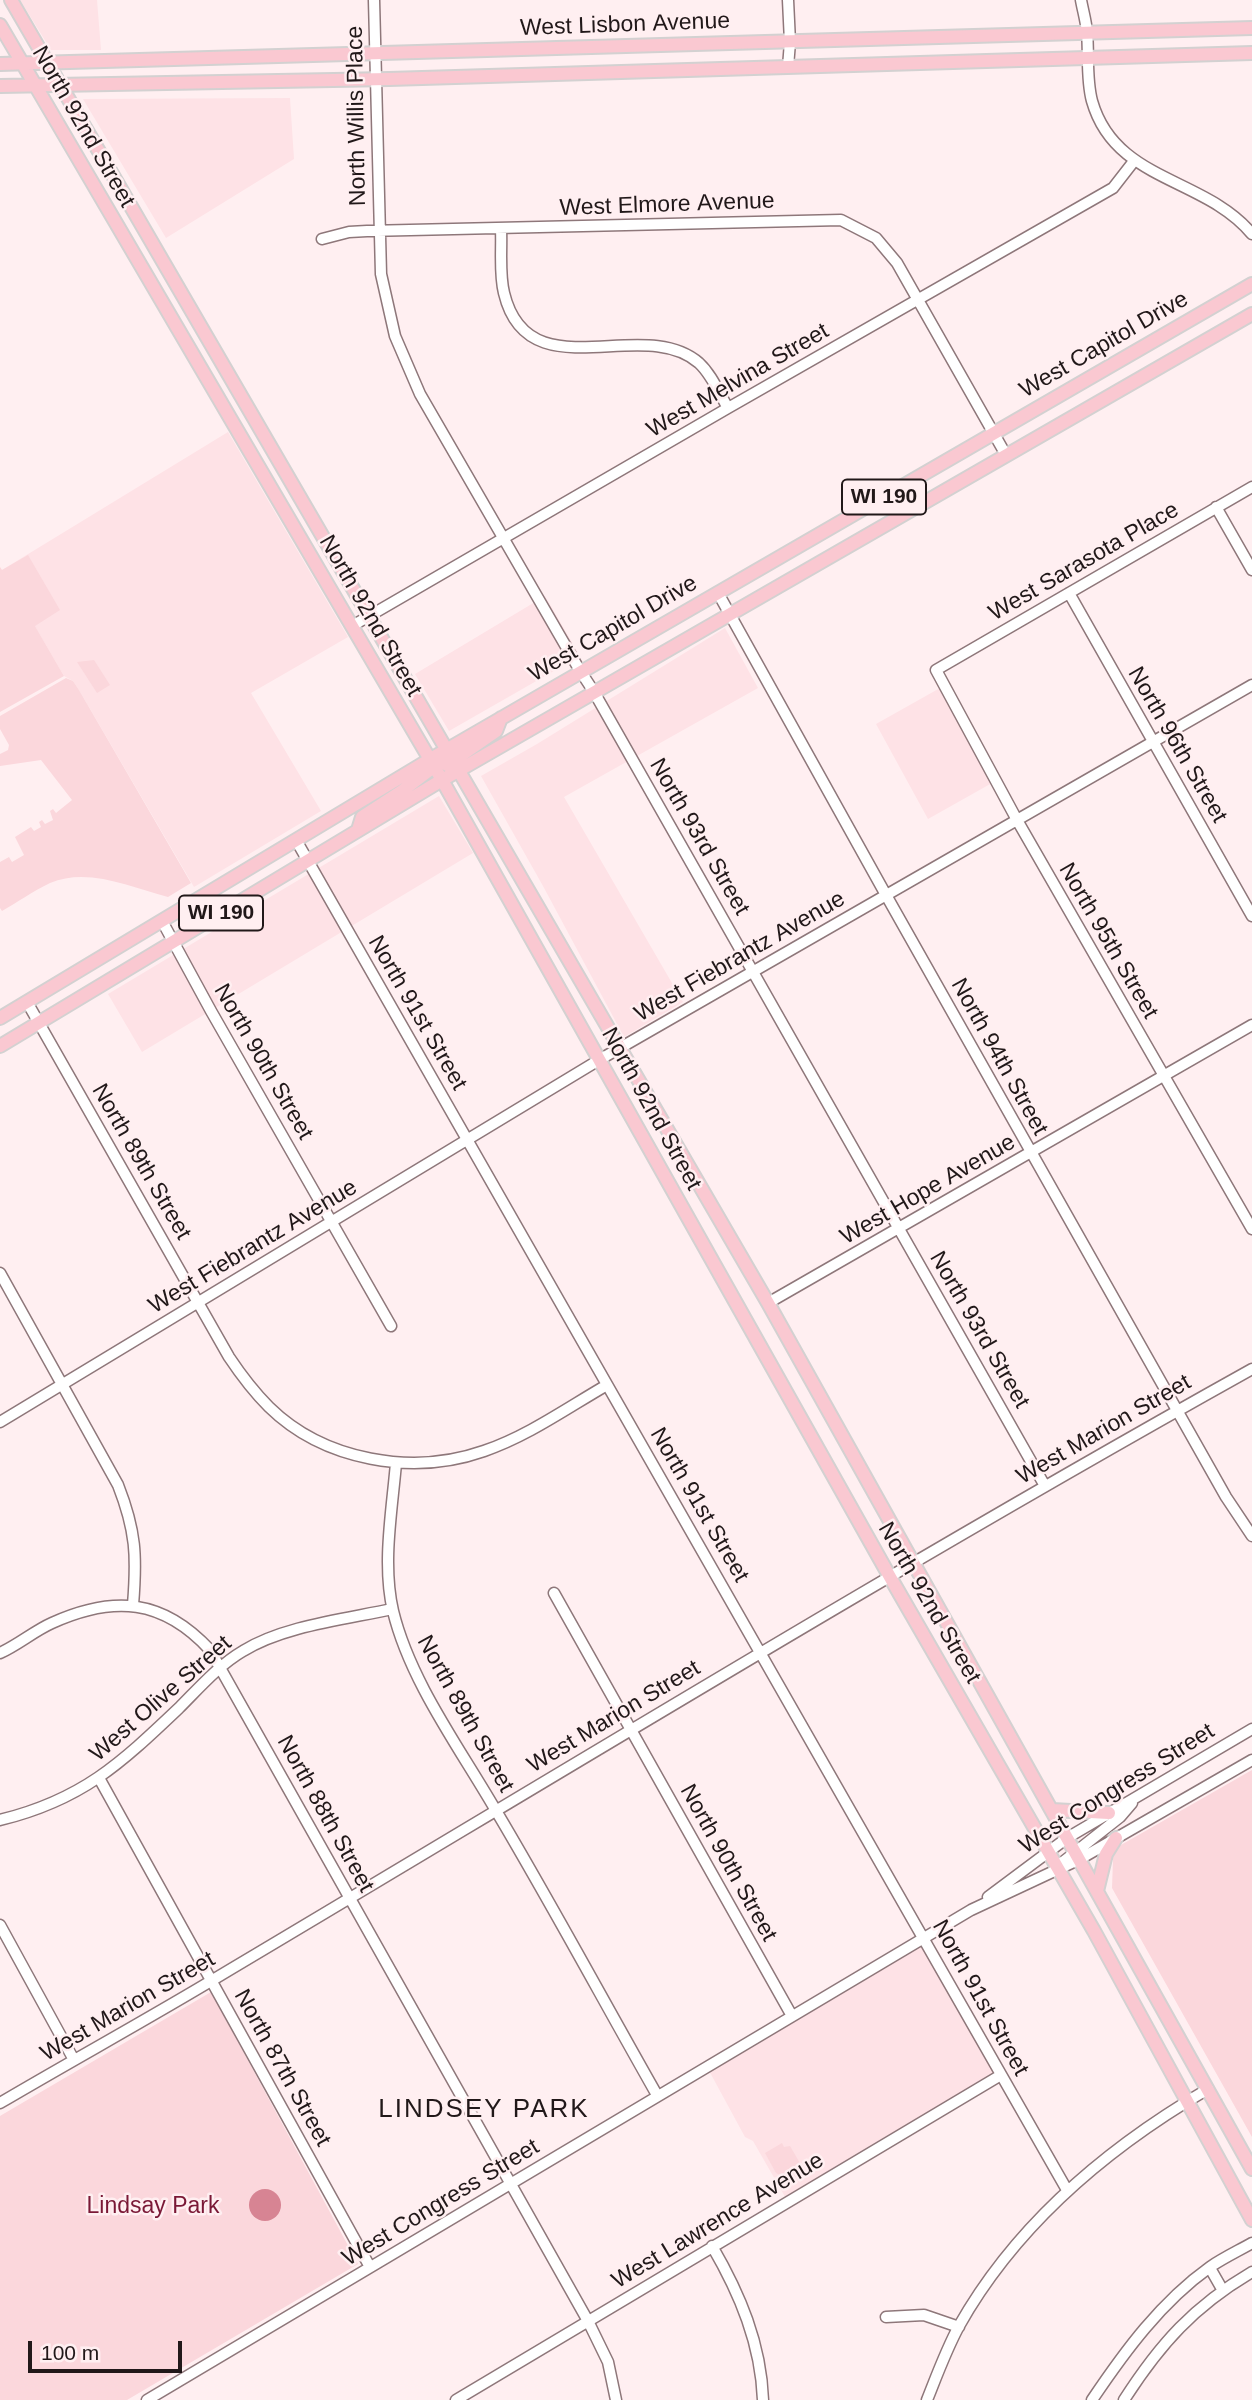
<!DOCTYPE html>
<style>
body{margin:0}
#map{position:relative;width:1252px;height:2400px;overflow:hidden;background:#ffeff1;font-family:Arial,sans-serif}
canvas{display:block}
.scale{position:absolute;left:28px;top:2341px;width:154px;height:32px;box-sizing:border-box;border:4px solid #211819;border-top:0;padding-left:9px;font-size:21px;line-height:24px;white-space:nowrap;color:#211819;-webkit-text-stroke:5px #ffeff1;paint-order:stroke}
</style>
<div id="map">
<canvas width="1252" height="2400"></canvas>
<div class="scale">100 m</div>
</div>
<script>
const c = document.querySelector('canvas').getContext('2d');
c.lineJoin = 'round';
function fill(path, color) {
  c.fillStyle = color;
  c.fill(path, 'evenodd');
}
function stroke(path, color, width, dash) {
  c.strokeStyle = color;
  c.lineWidth = width;
  c.lineCap = dash ? 'butt' : 'round';
  c.setLineDash(dash || []);
  c.stroke(path);
}
function drawText(font, color, halo, rows, align = 'center') {
  c.font = font + ' Arial,sans-serif';
  c.lineWidth = 5;
  c.setLineDash([]);
  c.textBaseline = 'middle';
  c.strokeStyle = halo;
  c.fillStyle = color;
  for (const [text, x, y, turn = 0] of rows) {
    c.save();
    c.translate(x, y);
    c.rotate((+turn || 0) * Math.PI / 180);
    c.textAlign = isNaN(turn) ? turn : align;
    if (halo) c.strokeText(text, 0, 0);
    c.fillText(text, 0, 0);
    c.restore();
  }
}
const built = new Path2D(`
 M20 0H97L101 50H51Z
 M290 98 294 159 166 238 83 99Z
 M228 432 348 637 251 693 321 811 194 887 79 690 73 681 64 676 2 570Z
 M545 596 580 656 449 731 415 674Z
 M725 628 758 688 564 797 683 1002 624 1037 543 886 481 776 537 744Z
 M940 688 992 783 928 819 876 724Z
 M439 796 473 853 142 1052 108 994Z
 M924 1938 1001 2075 788 2202 753 2141 745 2137 707 2067Z`);
const green = new Path2D(`
 M28 555 60 610 35 626 64 676 0 712V567L2 570Z
 M94 660 110 685 97 693 77 662Z
 M66 678 73 681 79 690 191 883 168 897C130 887 88 867 50 883 33 891 18 902 2 911L0 908V862L9 857 12 862 24 855 15 837 31 827 34 831 41 827 39 822 42 820 45 824 53 820 50 811 53 809 56 813 72 800 41 760 0 766V754L8 750 9 745 0 729V716Z
 M1252 1770V2137L1112 1888 1113 1860H1109L1114 1849Z
 M211 1992 358 2264 127 2400H0V2116Z
 M782 2143 784 2147 790 2146 801 2165 800 2174 790 2181 776 2173 765 2153Z`);
const water = new Path2D(`
 M249 2205a16 16 0 1 1 32 0a16 16 0 1 1-32 0Z`);
const minor = new Path2D(`
 M374 0 381 274 395 336 420 394 579 669 594 692 1045 1486
 M1081 0C1083 11 1086 21 1087 32 1089 55 1086 79 1092 101 1115 182 1205 177 1252 234
 M788 67 790 42 788 0
 M501 229C502 249 499 273 504 293 528 393 643 314 699 363 712 375 719 393 728 408
 M322 239 349 232 367 231 841 220 876 238 897 263 1006 455
 M1252 487 936 670 1017 820 1252 1229
 M1216 507 1252 570
 M718 593 886 895 1226 1497 1252 1536
 M1069 593 1252 916
 M352 626 728 408 1113 188 1134 161
 M296 840 1067 2190
 M162 921 211 1011 391 1326
 M27 1002 229 1357C241 1375 254 1392 269 1407 324 1461 413 1476 484 1451 528 1436 567 1408 607 1385
 M0 1273 118 1485C136 1531 137 1556 133 1605
 M768 1303 1252 1025
 M0 1422 599 1060 1252 685
 M396 1463C392 1511 382 1564 393 1611 410 1681 459 1747 495 1809 551 1903 603 2000 657 2095
 M554 1593 792 2016
 M0 1653C18 1645 34 1631 52 1623 114 1595 163 1599 210 1650L588 2321 608 2362 616 2400
 M99 1778 370 2267
 M0 1820C82 1800 120 1764 179 1708 199 1688 219 1665 243 1651 283 1626 346 1619 392 1609
 M1059 1865 1120 1817 1132 1803
 M988 1897 1067 1838 1252 1729
 M0 1925 74 2060
 M0 2103C73 2060 148 2019 221 1975 564 1771 904 1563 1252 1369
 M712 2246C740 2294 761 2344 763 2400
 M1210 2268 1222 2289
 M886 2317 924 2315 959 2327
 M147 2400 971 1910 1080 1859 1252 1760
 M456 2400 1001 2075
 M927 2400C937 2375 946 2350 959 2326 1017 2223 1107 2148 1208 2089
 M1092 2400C1125 2351 1161 2302 1210 2267 1223 2258 1238 2251 1252 2243
 M1124 2400C1160 2344 1194 2306 1252 2272`);
const major = new Path2D(`
 M11 0 768 1303 1252 2169
 M0 25 442 780 890 1577 1094 1931 1252 2220
 M0 64 1252 28
 M0 86 389 79 1252 53
 M447 765 496 731 501 718
 M358 830 362 817 402 791 440 762
 M0 1018 429 760 1252 284
 M0 1046 442 780 1252 314
 M1052 1810 1109 1813
 M1097 1891 1106 1854 1116 1838`);
const shields = [
 [884,497,84],
 [221,913,84]
];
const shieldNames = [
 ["WI 190",884,497],
 ["WI 190",221,913]
];
const streetNames = [
 ["West Lisbon Avenue",625,25,-2],
 ["North Willis Place",357,116,-91],
 ["North 92nd Street",83,127,60],
 ["West Elmore Avenue",667,205,-2],
 ["West Capitol Drive",1104,345,-30],
 ["West Melvina Street",738,381,-30],
 ["West Sarasota Place",1084,562,-30],
 ["North 92nd Street",370,616,60],
 ["West Capitol Drive",613,629,-30],
 ["North 96th Street",1177,745,60],
 ["North 93rd Street",699,837,60],
 ["North 95th Street",1108,941,60],
 ["West Fiebrantz Avenue",740,957,-30],
 ["North 91st Street",417,1013,60],
 ["North 94th Street",999,1057,61],
 ["North 90th Street",263,1062,60],
 ["North 92nd Street",651,1109,61],
 ["North 89th Street",141,1162,60],
 ["West Hope Avenue",928,1190,-30],
 ["West Fiebrantz Avenue",253,1247,-31],
 ["North 93rd Street",979,1330,60],
 ["West Marion Street",1104,1430,-30],
 ["North 91st Street",699,1505,60],
 ["North 92nd Street",929,1603,60],
 ["West Olive Street",161,1699,-41],
 ["North 89th Street",465,1714,61],
 ["West Marion Street",614,1717,-31],
 ["West Congress Street",1117,1789,-32],
 ["North 88th Street",325,1814,61],
 ["North 90th Street",728,1863,61],
 ["North 91st Street",980,1998,61],
 ["West Marion Street",128,2007,-30],
 ["North 87th Street",282,2068,61],
 ["West Congress Street",441,2203,-31],
 ["West Lawrence Avenue",718,2221,-31]
];
const parkNames = [
 ["Lindsay Park",153,2207]
];
const quarterNames = [
 ["LINDSEY PARK",484,2110]
];
fill(built, '#fee2e6');
fill(green, '#fbd7dc');
fill(water, '#d78493');
stroke(minor, '#8e777a', 13);
stroke(major, '#d3d1d1', 16);
stroke(minor, '#fff', 10);
stroke(major, '#fac8d1', 12);
for (const [x, y, w] of shields) {
  const box = new Path2D();
  box.roundRect(x - w / 2, y - 17.5, w, 35, 5);
  c.fillStyle = '#ffeff1';
  c.fill(box);
  stroke(box, '#211819', 2);
}
drawText('bold 21px', '#211819', null, shieldNames);
drawText('23px', '#211819', '#ffeff1', streetNames);
drawText('23px', '#7a1836', '#ffeff1', parkNames);
c.letterSpacing = '2px';
drawText('26px', '#211819', '#ffeff1', quarterNames);
c.letterSpacing = '0px';
</script>
